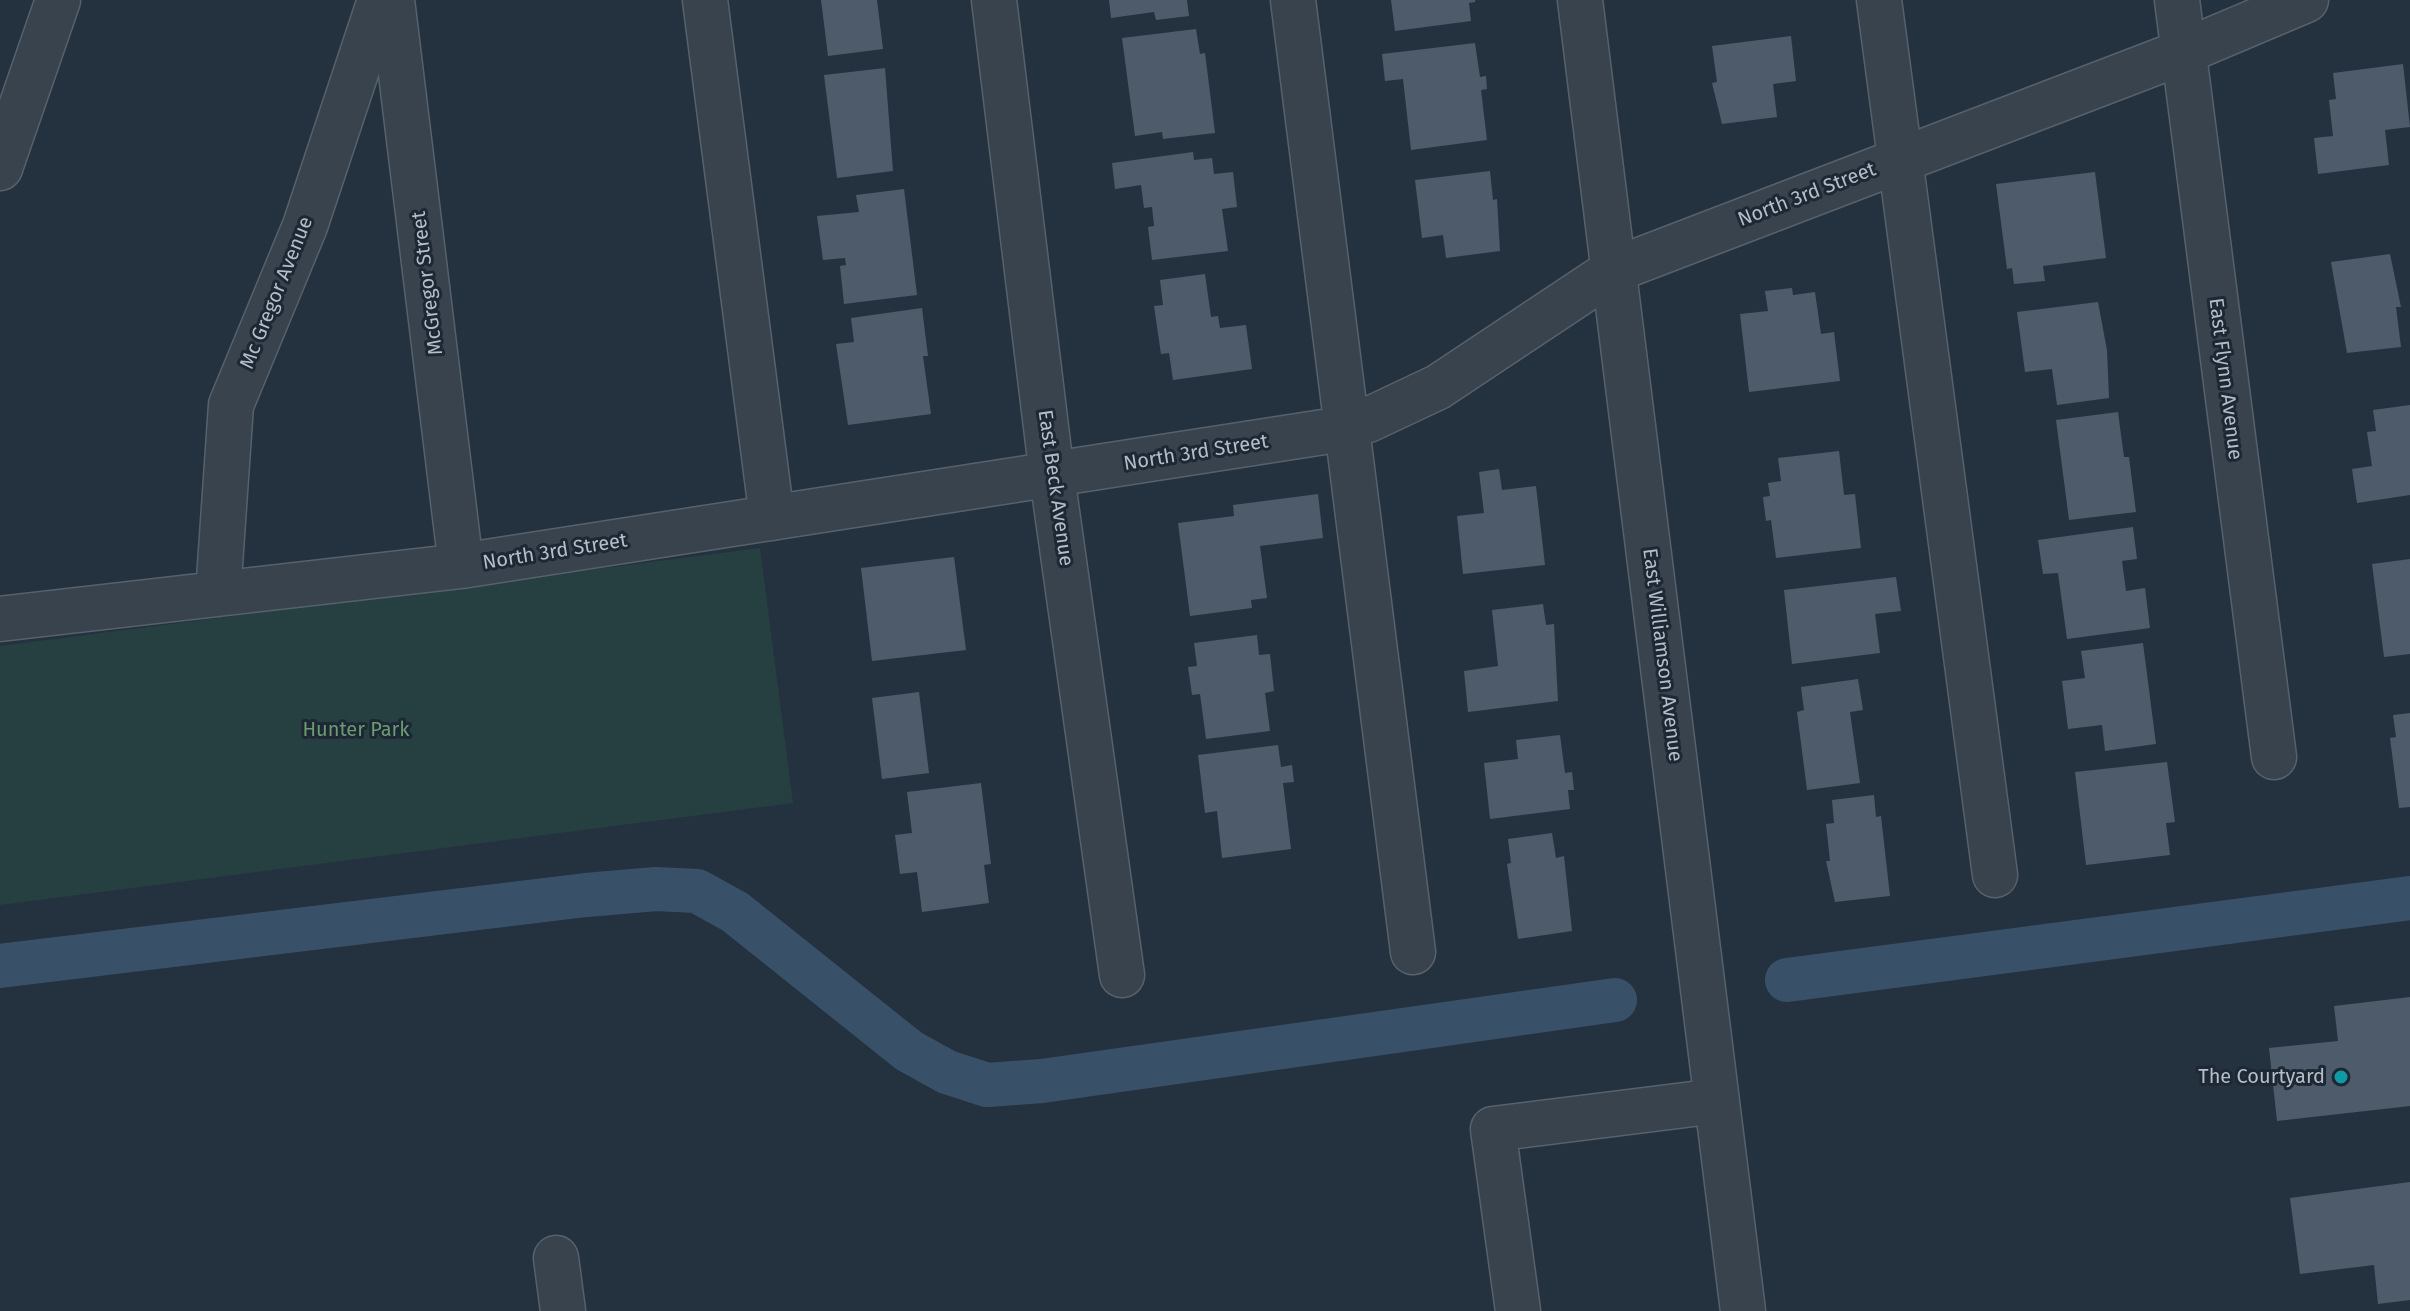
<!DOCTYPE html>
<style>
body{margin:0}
canvas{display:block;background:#24323f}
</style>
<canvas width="2410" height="1311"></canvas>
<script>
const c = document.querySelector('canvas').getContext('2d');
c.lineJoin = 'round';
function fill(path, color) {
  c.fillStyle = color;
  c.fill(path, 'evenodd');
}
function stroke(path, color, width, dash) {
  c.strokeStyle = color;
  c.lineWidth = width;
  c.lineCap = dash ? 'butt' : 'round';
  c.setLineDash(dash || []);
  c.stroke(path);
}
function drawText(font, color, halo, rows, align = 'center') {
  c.font = font + ' "Fira Sans",sans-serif';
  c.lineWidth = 6;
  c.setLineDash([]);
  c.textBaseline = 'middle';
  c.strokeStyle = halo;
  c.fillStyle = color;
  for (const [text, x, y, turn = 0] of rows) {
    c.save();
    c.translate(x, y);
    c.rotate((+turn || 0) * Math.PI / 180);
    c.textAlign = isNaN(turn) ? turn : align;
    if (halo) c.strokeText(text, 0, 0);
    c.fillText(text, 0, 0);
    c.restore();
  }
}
const green = new Path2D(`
 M760 548 793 803 0 905V646Z`);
const canal = new Path2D(`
 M0 966 586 895 656 889 697 891 735 912 909 1051 947 1072 987 1085 1042 1081 1615 1000
 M1787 980 2410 898`);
const building = new Path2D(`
 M821 0H877L883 49 828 56Z
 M1109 0H1187L1189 16 1156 20 1154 12 1111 18Z
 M1391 0H1475V2L1469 3 1471 21 1395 31Z
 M1196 29 1200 54 1205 53 1215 133 1163 139 1162 132 1135 136 1122 38Z
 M1791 36 1796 81 1773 84 1777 117 1722 124 1712 83 1717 82 1712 46Z
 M1475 43 1480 77 1486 76 1487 89 1481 90 1487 140 1411 150 1403 79 1385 81 1382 54Z
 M2403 64 2410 127 2385 130 2389 165 2318 174 2314 138 2333 136 2329 100 2336 99 2333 73Z
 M885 68 893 171 837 178 824 75Z
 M1193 152 1194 160 1212 158 1214 174 1233 172 1237 207 1222 209 1228 251 1152 260 1148 227 1154 226 1152 207 1144 208 1141 185 1115 189 1112 163Z
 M1490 171 1493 200 1497 199 1500 251 1446 258 1443 235 1422 238 1415 180Z
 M2095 172 2106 258 2043 266 2045 281 2014 284 2012 268 2007 269 1996 184Z
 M904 189 917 295 844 304 840 266 846 265 845 258 823 260 817 216 859 212 856 195Z
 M2390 254 2401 307H2396L2401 347 2347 353 2331 262Z
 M1205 274 1211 317 1218 316 1220 328 1246 325 1252 369 1173 380 1169 353 1161 354 1154 306 1163 305 1160 280Z
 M1792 288 1793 295 1815 292 1821 334 1834 332 1840 381 1749 392 1740 314 1768 311 1765 291Z
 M2098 302 2107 350 2109 398 2057 405 2052 369 2025 372 2017 312Z
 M922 308 928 356H923L931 414 848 425 836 344 854 342 851 318Z
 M2410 405V495L2357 503 2352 469 2372 466 2367 432 2376 431 2373 410Z
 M2118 412 2124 457H2129L2136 512 2069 520 2056 420Z
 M1839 451 1844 495 1855 494 1861 548 1776 558 1771 520 1766 521 1763 497 1770 496 1768 483 1781 481 1778 458Z
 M1499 469 1502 490 1536 486 1545 565 1463 574 1457 516 1484 513 1479 472Z
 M1318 494 1323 538 1260 546 1267 598 1251 600 1252 608 1190 616 1178 523 1234 516 1233 505Z
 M2133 527 2137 559 2122 561 2126 591 2145 588 2150 628 2067 639 2058 573 2043 574 2038 540Z
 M954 557 966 650 872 661 861 568Z
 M2410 559V654L2384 657 2372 564Z
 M1896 577 1901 611 1875 614 1880 653 1792 664 1784 590Z
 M1543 604 1546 625 1554 624 1558 701 1468 712 1464 671 1498 666 1492 610Z
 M1257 635 1259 655 1270 654 1274 691 1265 693 1270 731 1206 739 1200 694 1192 695 1188 667 1197 666 1194 643Z
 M2143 643 2156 744 2105 751 2102 725 2068 729 2062 681 2085 678 2081 651Z
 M1858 679 1863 710 1850 712 1860 783 1807 790 1797 712 1804 710 1801 687Z
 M919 692 929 773 882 779 872 698Z
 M2410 713V807L2399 808 2390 738 2396 737 2393 715Z
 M1560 735 1565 773 1572 772 1574 790H1568L1570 809 1490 819 1484 763 1518 759 1516 740Z
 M1278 745 1281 767 1292 765 1294 782 1283 783 1291 849 1222 858 1217 811 1205 813 1198 755Z
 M2167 762 2175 822 2166 823 2170 855 2086 865 2075 772Z
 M981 783 991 864 984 865 989 903 922 912 917 872 900 874 895 835 912 833 907 792Z
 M1874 795 1876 817 1881 816 1890 896 1835 902 1826 861H1830L1826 824 1834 823 1832 800Z
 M1552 833 1556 858 1564 856 1572 931 1518 939 1507 864 1511 863 1508 839Z
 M2410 997V1106L2277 1121 2269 1048 2338 1041 2334 1006Z
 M2410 1182V1300L2378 1304 2374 1265 2300 1274 2290 1198Z`);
const minor = new Path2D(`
 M392 0 461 566
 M705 0 772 518
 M994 0 1052 476 1122 975
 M1293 0 1413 952
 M1580 0 1743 1311
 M1879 0 1995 875
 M2177 0 2274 757
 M0 168 58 0
 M218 594 231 405 305 226 380 0
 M0 619 461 566 1330 431 1368 420 1438 387 1614 270 2183 52 2306 0
 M556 1258 563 1311
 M1518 1311 1493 1129 1717 1101`);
const markers = [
 [2341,1077,8,"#0f9aa8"]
];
const streetNames = [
 ["North 3rd Street",1807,195,-21],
 ["McGregor Street",428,283,-97],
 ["Mc Gregor Avenue",277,293,-68],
 ["East Flynn Avenue",2225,379,83],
 ["North 3rd Street",1196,453,-9],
 ["East Beck Avenue",1055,488,82],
 ["North 3rd Street",555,552,-9],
 ["East Williamson Avenue",1662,655,83]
];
const parkNames = [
 ["Hunter Park",356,730]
];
const poiNames = [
 ["The Courtyard",2325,1077]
];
fill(green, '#263f40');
stroke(canal, '#395168', 44);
fill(building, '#4d5b6a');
stroke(minor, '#56616c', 47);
stroke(minor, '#38434e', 44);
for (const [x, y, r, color] of markers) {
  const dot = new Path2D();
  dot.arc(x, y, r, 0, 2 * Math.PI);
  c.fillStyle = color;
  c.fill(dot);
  stroke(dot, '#1d2834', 3);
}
drawText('20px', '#b4bec9', '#1d2834', streetNames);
drawText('20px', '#6b9b72', '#1d2834', parkNames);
drawText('20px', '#b4bec9', '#1d2834', poiNames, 'right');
</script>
